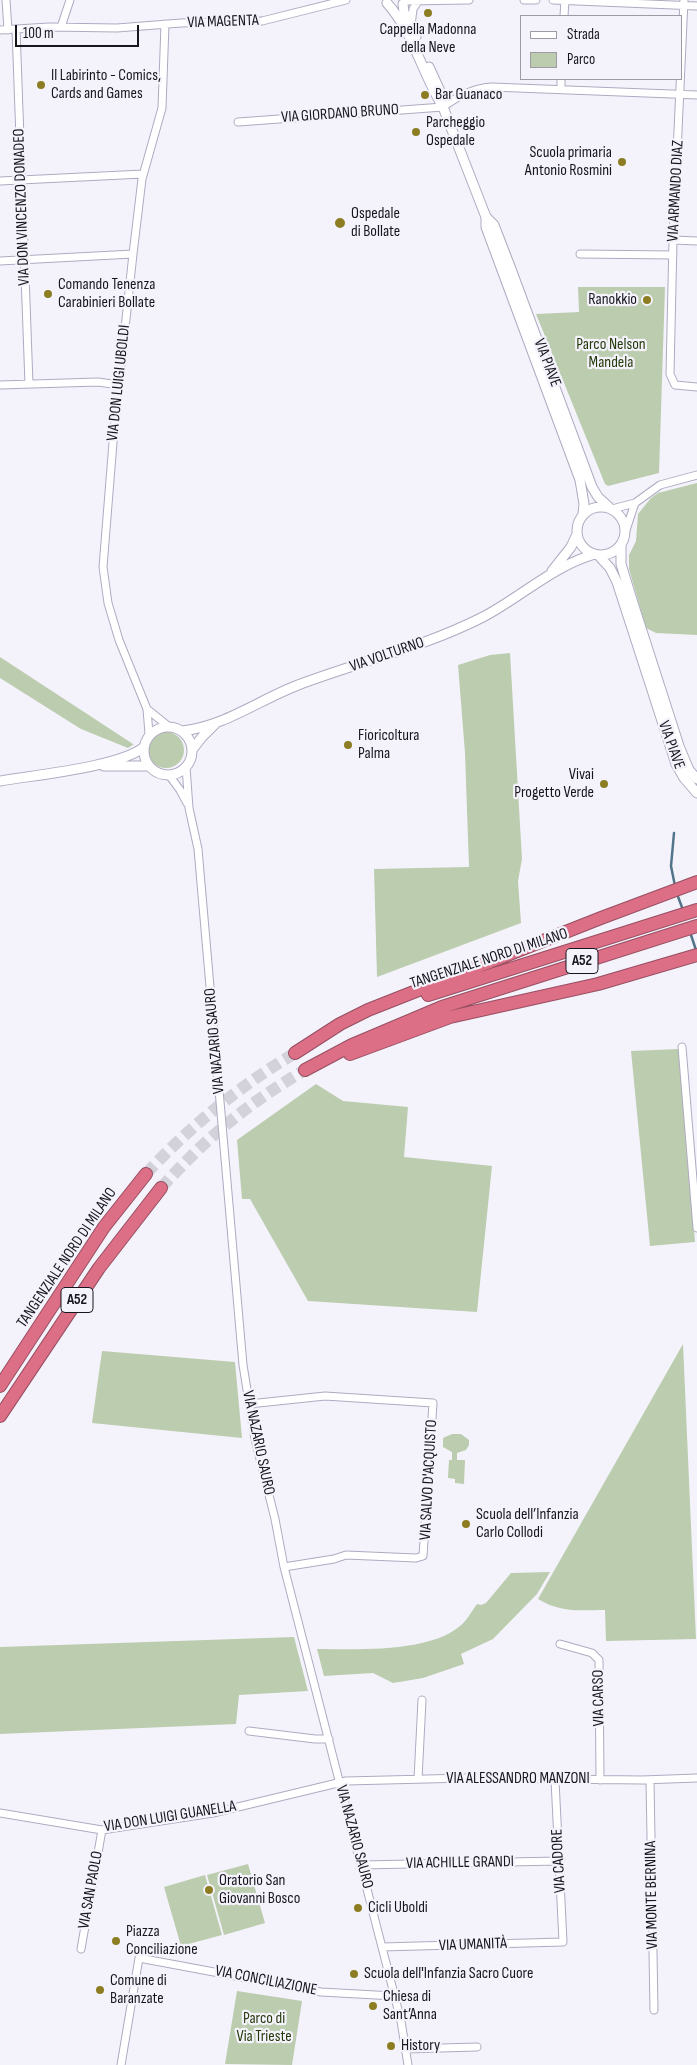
<!DOCTYPE html>
<meta charset="utf-8">
<style>
body{margin:0}
#map{position:relative;width:697px;height:2065px;overflow:hidden;background:#f4f3fc;font-family:"Sofia Sans Condensed",sans-serif}
canvas{display:block}
.legend{position:absolute;left:520px;top:15px;width:162px;height:65px;box-sizing:border-box;background:#f4f3fc;border:1px solid #9c9ba3;margin:0;padding:6px 9px;list-style:none;font-size:15px;color:#17161e}
.legend li{display:flex;align-items:center;gap:10px;height:25px}
.legend b{width:25px;border:1px solid #9c9ba3}
.scale{position:absolute;left:15px;top:25px;width:124px;height:22px;box-sizing:border-box;border:2px solid #17161e;border-top:0;padding-left:6px;font-size:15px;line-height:18px;white-space:nowrap;color:#17161e;-webkit-text-stroke:4px #f4f3fc;paint-order:stroke}
</style>
<div id="map">
<canvas width="697" height="2065"></canvas>
<ul class="legend">
<li><b style="height:6px;background:#fff"></b>Strada</li>
<li><b style="height:14px;background:#bcccae"></b>Parco</li>
</ul>
<div class="scale">100 m</div>
</div>
<script>
const c = document.querySelector('canvas').getContext('2d');
c.lineJoin = 'round';
function fill(path, color) {
  c.fillStyle = color;
  c.fill(path, 'evenodd');
}
function stroke(path, color, width, dash) {
  c.strokeStyle = color;
  c.lineWidth = width;
  c.lineCap = dash ? 'butt' : 'round';
  c.setLineDash(dash || []);
  c.stroke(path);
}
function drawText(font, color, halo, rows, align = 'center') {
  c.font = font + ' "Sofia Sans Condensed",sans-serif';
  c.lineWidth = 4.5;
  c.setLineDash([]);
  c.textBaseline = 'middle';
  c.strokeStyle = halo;
  c.fillStyle = color;
  for (const [text, x, y, turn = 0] of rows) {
    c.save();
    c.translate(x, y);
    c.rotate((+turn || 0) * Math.PI / 180);
    c.textAlign = isNaN(turn) ? turn : align;
    if (halo) c.strokeText(text, 0, 0);
    c.fillText(text, 0, 0);
    c.restore();
  }
}
const green = new Path2D(`
 M578 287H665L659 473 608 486 605 484 536 314 579 312Z
 M697 483V635L656 633 646 628 629 569V555L636 541 638 514 651 498 658 493Z
 M510 653 522 859 518 881 521 923 377 977 374 869 469 867 465 753 458 665 490 655Z
 M0 657 133 744H134L128 748 81 729 0 678Z
 M148 750a18 18 0 1 1 36 0a18 18 0 1 1-36 0Z
 M679 1049 695 1242 650 1246 631 1051Z
 M316 1084 343 1101 408 1107 404 1157 492 1166 477 1312 308 1301 250 1199H242L237 1140Z
 M683 1344 696 1639 606 1641 605 1610C579 1610 561 1613 538 1599Z
 M102 1351 235 1362 242 1438 92 1423Z
 M452 1434H461L469 1440V1445L466 1450 457 1453V1460H465L464 1484 455 1483V1479L448 1478 449 1460H452V1452L443 1447V1438Z
 M550 1572 537 1594 493 1639 461 1654 464 1664 423 1678 393 1683 373 1673 324 1676 317 1649C356 1649 438 1654 466 1620 470 1615 473 1609 477 1604L481 1605 486 1603 511 1573Z
 M294 1637 308 1691 239 1695 236 1724 0 1734V1647Z
 M248 1864 265 1923 224 1935 207 1875Z
 M205 1875 222 1935 181 1946 164 1887Z
 M237 1991 302 2001 292 2065 225 2064Z`);
const stream = new Path2D(`
 M674 833 671 866 675 886
 M677 894 683 910
 M690 932 696 950`);
const highwayTunnel = new Path2D(`
 M146 1174C190 1126 240 1086 295 1053
 M161 1188C206 1138 247 1104 305 1070`);
const street = new Path2D(`
 M6 0 8 30
 M524 0H536
 M553 0 697 6
 M684 0 673 240 670 374 675 385 697 387
 M406 1 469 0
 M564 16 565 0
 M411 26 413 9 419 0
 M61 27 70 0
 M16 29 29 384
 M0 30 49 27 117 28 181 23 262 21 346 0
 M561 88V79
 M238 122 443 107C458 96 473 88 492 87L697 95
 M0 181 143 174
 M673 240 697 241
 M580 254 673 255
 M0 261 133 254
 M0 385 98 382 119 385
 M612 509 635 503 660 485 697 475
 M626 530 635 503
 M147 709 168 726
 M149 734 147 709 119 640 108 603 103 567 114 430 133 254 142 179 162 108 165 24
 M186 767 189 808 198 849 243 1365 255 1439 275 1519 284 1567 401 2021 408 2065
 M169 775 180 790 187 803
 M682 1047 697 1228
 M249 1404 325 1396 433 1403 423 1556 416 1558 346 1555 334 1559 284 1567
 M560 1644 592 1653 599 1660 600 1780
 M249 1731 315 1739H329
 M418 1779 422 1700
 M650 1780 654 2010
 M0 1813 102 1830 213 1813 346 1781 467 1778 642 1780 697 1778
 M361 1865 559 1861
 M382 1947 563 1942 555 1780
 M81 1949 102 1830
 M406 2049 477 2047
 M121 2065 139 1958 321 1992 394 1996`);
const secondary = new Path2D(`
 M387 3C413 32 422 73 443 107L486 217V227L580 480 584 504 583 514
 M403 4 404 12 416 37
 M429 67 440 91 442 102
 M486 217 494 225 511 269 592 487 598 497 609 507
 M577 531a24 24 0 1 1 48 0a24 24 0 1 1-48 0Z
 M621 544V564L633 603 679 746 689 770 697 779
 M598 555 610 568 617 582 676 764 684 778 697 793
 M552 571 571 547 577 534
 M144 751a24 24 0 1 1 48 0a24 24 0 1 1-48 0Z
 M182 731C223 727 259 700 298 685 359 662 424 647 483 617 521 597 553 566 595 554
 M192 750 202 737 215 724
 M104 766H149
 M0 781C34 775 120 767 144 747`);
const highway = new Path2D(`
 M428 995 697 910
 M295 1053 340 1024 368 1010 601 918 697 882
 M350 1054 450 1017 598 984 697 955
 M305 1070 352 1045 442 1007 697 926
 M0 1386 104 1227 146 1174
 M0 1416 99 1268 161 1188`);
const markers = [
 [428,13,5,"#8c7d23"],
 [41,85,5,"#8c7d23"],
 [425,95,5,"#8c7d23"],
 [416,132,5,"#8c7d23"],
 [622,162,5,"#8c7d23"],
 [340,223,6,"#8c7d23"],
 [48,294,5,"#8c7d23"],
 [647,300,5,"#8c7d23"],
 [348,745,5,"#8c7d23"],
 [604,784,5,"#8c7d23"],
 [466,1524,5,"#8c7d23"],
 [209,1890,5,"#8c7d23"],
 [358,1908,5,"#8c7d23"],
 [116,1941,5,"#8c7d23"],
 [354,1974,5,"#8c7d23"],
 [100,1990,5,"#8c7d23"],
 [373,2006,5,"#8c7d23"],
 [391,2046,5,"#8c7d23"]
];
const shields = [
 [582,961,32],
 [77,1300,32]
];
const shieldNames = [
 ["A52",582,961],
 ["A52",77,1300]
];
const streetNames = [
 ["VIA MAGENTA",223,22,-2],
 ["VIA GIORDANO BRUNO",340,114,-4],
 ["VIA ARMANDO DIAZ",676,191,-87],
 ["VIA DON VINCENZO DONADEO",22,207,-92],
 ["VIA PIAVE",547,363,69],
 ["VIA DON LUIGI UBOLDI",119,383,-84],
 ["VIA VOLTURNO",387,655,-19],
 ["VIA PIAVE",671,745,70],
 ["TANGENZIALE NORD DI MILANO",489,959,-18],
 ["VIA NAZARIO SAURO",215,1041,-95],
 ["TANGENZIALE NORD DI MILANO",67,1258,-56],
 ["VIA NAZARIO SAURO",258,1443,78],
 ["VIA SALVO D'ACQUISTO",429,1480,-87],
 ["VIA CARSO",599,1698,-91],
 ["VIA ALESSANDRO MANZONI",518,1779],
 ["VIA DON LUIGI GUANELLA",170,1817,-9],
 ["VIA NAZARIO SAURO",354,1837,75],
 ["VIA CADORE",559,1861,-93],
 ["VIA ACHILLE GRANDI",460,1863,-1],
 ["VIA SAN PAOLO",91,1890,-80],
 ["VIA MONTE BERNINA",652,1895,-91],
 ["VIA UMANITÀ",473,1945,-2],
 ["VIA CONCILIAZIONE",266,1981,11]
];
const poiNames = [
 ["Cappella Madonna",428,30,"center"],
 ["della Neve",428,48,"center"],
 ["Il Labirinto - Comics,",51,76],
 ["Cards and Games",51,94],
 ["Bar Guanaco",435,95],
 ["Parcheggio",426,123],
 ["Ospedale",426,141],
 ["Scuola primaria",612,153,"right"],
 ["Antonio Rosmini",612,171,"right"],
 ["Ospedale",351,214],
 ["di Bollate",351,232],
 ["Comando Tenenza",58,285],
 ["Carabinieri Bollate",58,303],
 ["Ranokkio",637,300,"right"],
 ["Fioricoltura",358,736],
 ["Palma",358,754],
 ["Vivai",594,775,"right"],
 ["Progetto Verde",594,793,"right"],
 ["Scuola dell’Infanzia",476,1515],
 ["Carlo Collodi",476,1533],
 ["Oratorio San",219,1881],
 ["Giovanni Bosco",219,1899],
 ["Cicli Uboldi",368,1908],
 ["Piazza",126,1932],
 ["Conciliazione",126,1950],
 ["Scuola dell'Infanzia Sacro Cuore",364,1974],
 ["Comune di",110,1981],
 ["Baranzate",110,1999],
 ["Chiesa di",383,1997],
 ["Sant’Anna",383,2015],
 ["History",401,2046]
];
const parkNames = [
 ["Parco Nelson",611,345],
 ["Mandela",611,363],
 ["Parco di",264,2019],
 ["Via Trieste",264,2037]
];
fill(green, '#bcccae');
stroke(stream, '#527489', 2.5);
stroke(highwayTunnel, '#d3d2db', 12, [12, 6]);
stroke(street, '#aeabc1', 9);
stroke(secondary, '#aeabc1', 11);
stroke(highway, '#974f62', 14);
stroke(street, '#fff', 7);
stroke(secondary, '#fff', 9);
stroke(highway, '#dc6e86', 12);
for (const [x, y, r, color] of markers) {
  const dot = new Path2D();
  dot.arc(x, y, r, 0, 2 * Math.PI);
  c.fillStyle = color;
  c.fill(dot);
  stroke(dot, '#f4f3fc', 2);
}
for (const [x, y, w] of shields) {
  const box = new Path2D();
  box.roundRect(x - w / 2, y - 12.5, w, 25, 4);
  c.fillStyle = '#f4f3fc';
  c.fill(box);
  stroke(box, '#17161e', 1);
}
drawText('bold 15px', '#17161e', null, shieldNames);
drawText('16px', '#17161e', '#f4f3fc', streetNames);
drawText('16px', '#17161e', '#f4f3fc', poiNames, 'left');
drawText('16px', '#263b0b', '#f4f3fc', parkNames);
</script>
